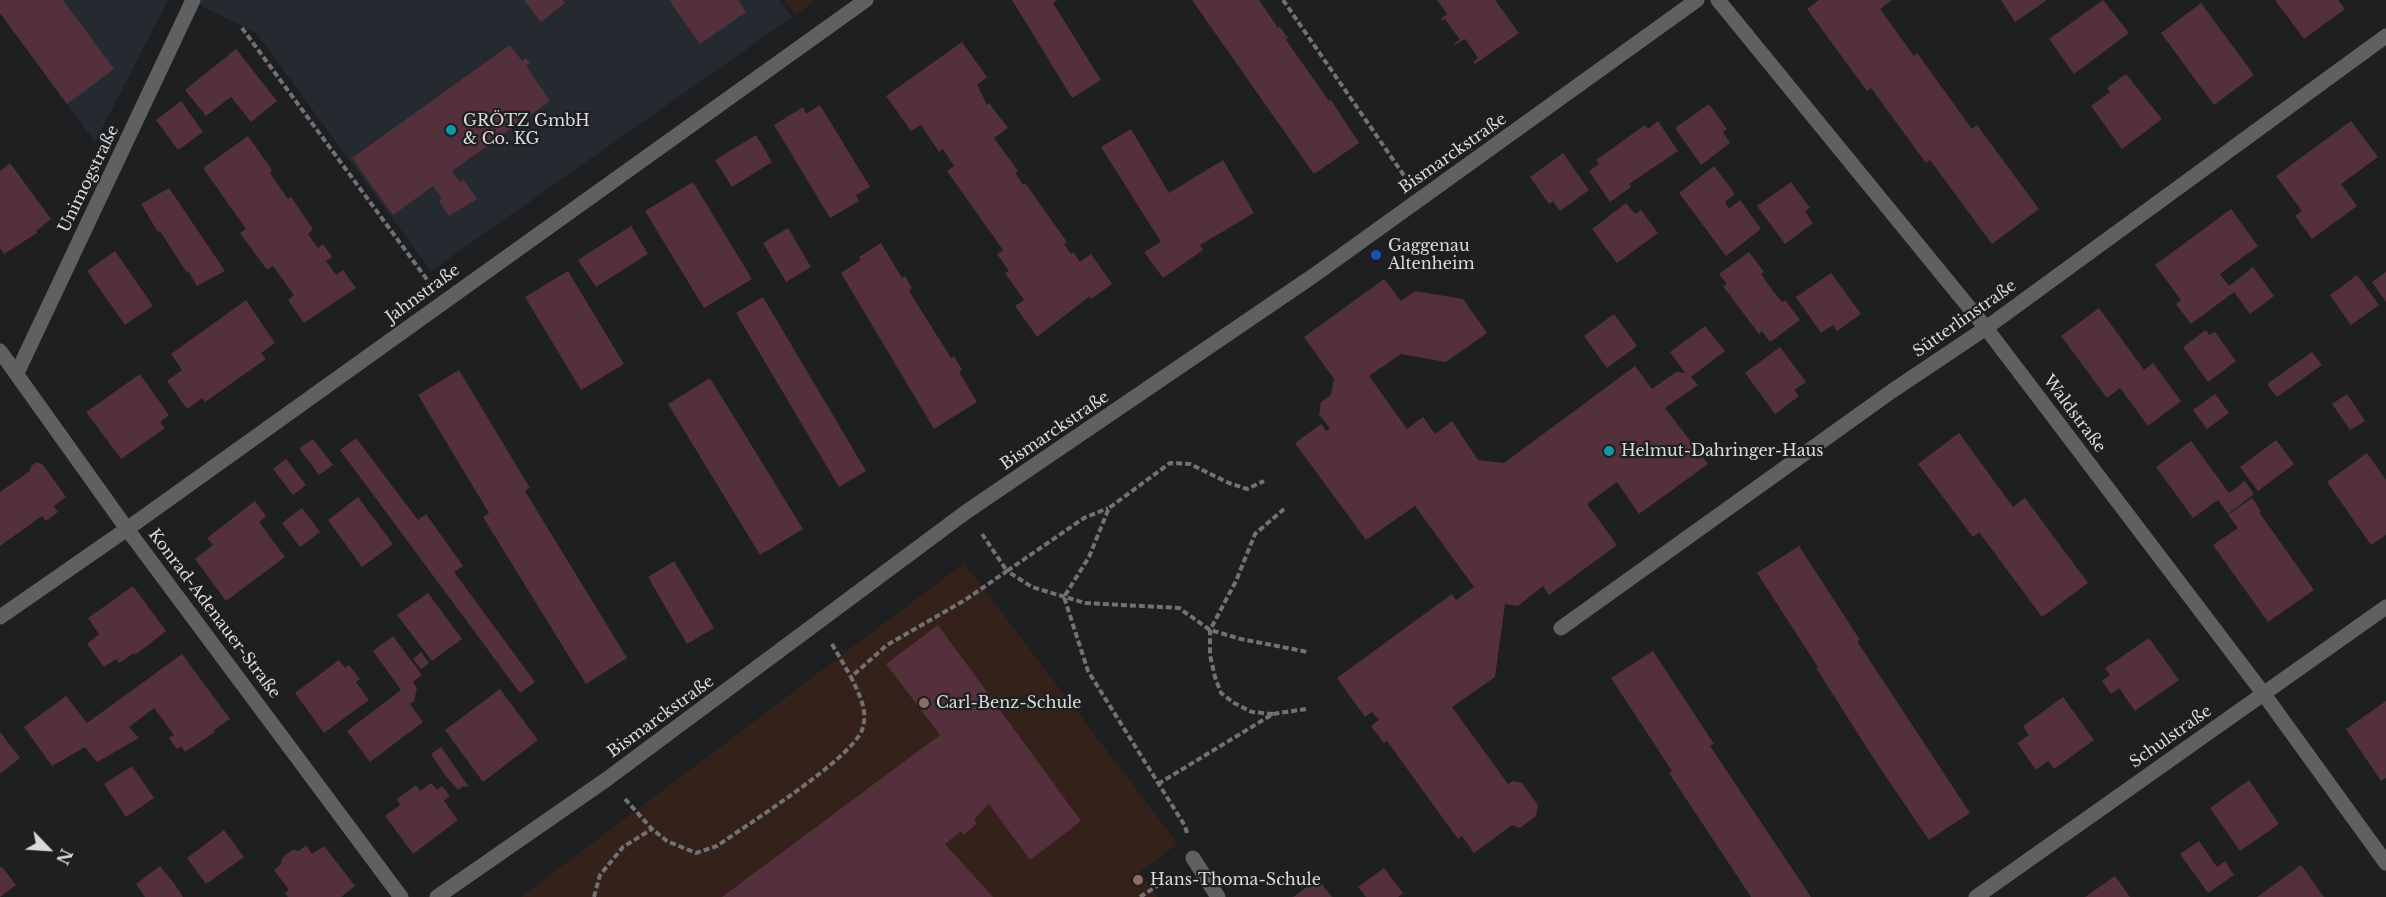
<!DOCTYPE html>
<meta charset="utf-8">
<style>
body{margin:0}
#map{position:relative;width:2386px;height:897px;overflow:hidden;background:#1d1f21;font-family:"Libre Baskerville",serif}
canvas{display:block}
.north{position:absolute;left:18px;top:819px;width:60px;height:60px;-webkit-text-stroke:4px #1d1f21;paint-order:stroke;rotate:115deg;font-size:16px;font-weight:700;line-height:24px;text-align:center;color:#dadbdd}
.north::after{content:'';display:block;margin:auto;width:21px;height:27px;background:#dadbdd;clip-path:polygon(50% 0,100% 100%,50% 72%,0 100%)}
</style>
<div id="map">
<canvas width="2386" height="897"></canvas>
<div class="north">N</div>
</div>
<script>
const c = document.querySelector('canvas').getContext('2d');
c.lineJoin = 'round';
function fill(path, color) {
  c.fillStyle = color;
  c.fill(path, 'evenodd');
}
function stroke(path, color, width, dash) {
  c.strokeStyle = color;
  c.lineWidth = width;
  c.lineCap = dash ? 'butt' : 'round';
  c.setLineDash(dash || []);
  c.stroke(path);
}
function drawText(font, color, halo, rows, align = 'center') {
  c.font = font + ' "Libre Baskerville",serif';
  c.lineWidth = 4.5;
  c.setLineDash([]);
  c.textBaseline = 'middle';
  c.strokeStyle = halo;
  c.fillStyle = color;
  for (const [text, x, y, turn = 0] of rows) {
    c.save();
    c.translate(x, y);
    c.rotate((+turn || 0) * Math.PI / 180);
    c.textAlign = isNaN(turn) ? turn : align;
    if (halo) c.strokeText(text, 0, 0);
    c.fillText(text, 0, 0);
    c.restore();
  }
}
const built = new Path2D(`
 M0 0H168L95 142 0 13Z
 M190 0H779L792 17 431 271 256 33Z`);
const education = new Path2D(`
 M784 0H816L795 15Z
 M964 563 1178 844 1140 872 1158 897H521Z`);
const building = new Path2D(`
 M0 0H63L114 69 67 104 0 13Z
 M524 0H563L565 3 541 22Z
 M669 0H738L746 12 700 44Z
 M1012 0H1058L1053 3 1101 80 1072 98Z
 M1192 0H1259L1278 28 1280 27 1288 38 1286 40 1329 101 1331 100 1359 143 1314 174Z
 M1437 0H1495L1519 33 1475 64 1473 62 1478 58 1465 39 1455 45 1454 43 1460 40 1445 19 1442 20 1441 19 1447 14Z
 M1819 0H1892L1880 9 1914 56 1917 53 1972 129 1977 125 2039 209 1992 244 1930 160 1926 163 1871 88 1867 91 1807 9Z
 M2001 0H2047L2015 22Z
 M2103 0 2129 33 2074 74 2049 39Z
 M2275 0H2338L2345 9 2304 39Z
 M2201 3 2254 75 2214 105 2161 33Z
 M962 42 987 77 977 85 987 105 989 103 1008 128 994 138 1018 171 1015 173 1023 185 1025 183 1067 242 1064 244 1071 254 1073 252 1080 262 1091 254 1112 284 1091 299 1090 296 1037 337 1015 306 1024 300 1005 273 1009 271 997 254 1003 250 947 171 954 166 943 149 939 152 921 125 911 131 886 96Z
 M510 45 522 61 526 58 530 63 526 66 550 101 452 171 460 182 464 180 477 199 449 216 439 201 442 199 433 186 393 215 352 158Z
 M236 49 277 101 251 122 231 97 206 116 185 90Z
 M2126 74 2162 119 2122 149 2091 106 2110 92 2107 88Z
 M181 101 203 132 178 150 156 120Z
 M1709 104 1727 129 1723 132 1730 143 1701 165 1675 128Z
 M820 105 870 187 856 195 859 201 830 218 774 125 803 107 806 114Z
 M1658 121 1678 151 1629 184 1631 187 1610 202 1589 171 1599 164 1596 160 1645 125 1648 129Z
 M2351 121 2378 157 2341 184 2357 206 2312 239 2295 216 2302 211 2276 176Z
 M1131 129 1169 193 1223 160 1254 213 1200 245 1203 250 1163 278 1144 252 1161 242 1101 147Z
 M756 135 772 162 732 187 715 160Z
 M248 136 272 170 270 173 288 199 291 197 313 229 308 234 318 248 323 244 332 257 326 261 336 275 343 270 356 288 304 323 288 300 294 295 273 266 267 270 240 233 246 229 203 168Z
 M1563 153 1589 190 1560 211 1553 201 1549 204 1530 177Z
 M10 163 51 219 36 231 37 233 4 254 0 248V171Z
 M1714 166 1735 194 1725 202 1729 209 1740 200 1761 229 1726 256 1679 193Z
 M693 182 752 279 704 308 645 211Z
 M1791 182 1810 208 1805 211 1813 223 1785 244 1757 206Z
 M169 188 225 271 197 286 189 272 187 273 160 231 158 232 141 204Z
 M1626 203 1635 214 1641 210 1658 233 1617 263 1592 229Z
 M2231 209 2258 246 2220 274 2229 286 2253 267 2274 296 2250 314 2234 292 2191 324 2176 304 2181 300 2155 265Z
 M631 226 648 254 596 287 578 260Z
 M788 228 811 267 786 282 763 243Z
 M881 243 902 278 905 276 912 288 909 291 951 358 954 356 962 370 959 372 977 402 934 429 841 273 861 260 859 257Z
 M115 251 153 306 125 325 87 271Z
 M1749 252 1764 272 1761 274 1770 287 1782 302 1785 300 1800 320 1770 342 1762 331 1759 334 1723 286 1727 284 1719 274Z
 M568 271 624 364 581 390 525 297Z
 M2386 272V302L2372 282Z
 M1831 273 1861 314 1837 331 1833 325 1821 333 1796 297Z
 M2357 275 2379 305 2351 325 2330 295Z
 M1384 279 1401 301 1415 291 1463 299 1487 333 1446 362 1401 354 1369 376 1407 429 1423 417 1435 434 1452 421 1478 460 1504 463 1635 366 1652 389 1676 372 1685 373 1670 352 1705 326 1725 351 1691 377 1698 385 1665 408 1708 464 1639 514 1617 482 1587 504 1617 545 1549 595 1543 586 1518 606 1505 604 1495 677 1452 707 1508 784 1513 781 1522 783 1538 805 1536 816 1520 828 1512 825 1474 853 1462 836 1458 839 1387 741 1384 743 1371 726 1379 720 1372 712 1365 717 1337 678 1452 594 1456 600 1474 587 1415 506 1366 540 1295 443 1321 424 1326 431 1330 428 1319 415 1321 402 1331 395 1334 379 1304 337Z
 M763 297 866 471 839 487 736 313Z
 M246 300 275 343 261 353 266 359 205 402 202 398 187 409 167 381 182 370 171 354Z
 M2099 308 2144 370 2153 363 2181 401 2148 426 2120 388 2107 398 2061 336Z
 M1614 314 1637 346 1607 368 1584 336Z
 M2206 330 2209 335 2215 332 2236 361 2208 382 2183 347Z
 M1780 347 1806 382 1794 390 1799 396 1775 414 1745 373Z
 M2312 352 2322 365 2277 397 2267 384Z
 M459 370 530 488 525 491 627 658 586 684 483 517 489 513 418 395Z
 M140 374 169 415 160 422 165 428 121 459 86 412Z
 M710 378 803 529 760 555 668 404Z
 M2215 394 2229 413 2207 429 2193 410Z
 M2347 394 2365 421 2350 430 2332 404Z
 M1959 433 2013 507 2025 498 2088 583 2042 617 1979 532 1973 537 1918 464Z
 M356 438 418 520 426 514 463 566 454 572 535 682 520 693 340 450Z
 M313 439 333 465 319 475 299 448Z
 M2276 440 2294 464 2258 491 2240 467Z
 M2191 441 2229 493 2245 481 2254 494 2228 514 2218 500 2193 518 2156 467Z
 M2367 453 2386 480V535L2371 545 2327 482Z
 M286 459 306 485 293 495 273 469Z
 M37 462 43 465 66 497 54 506 58 512 46 521 42 516 0 546V492L30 471 31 466Z
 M358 497 393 544 362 567 328 520Z
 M2252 498 2261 511 2259 512 2314 590 2268 622 2213 545 2238 528 2228 515Z
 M255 501 266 516 259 522 285 557 226 601 195 559 213 545 207 538Z
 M302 508 320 532 300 547 282 523Z
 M1799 546 1860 640 1857 641 1970 813 1929 840 1876 762 1816 668 1818 667 1757 573Z
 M674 561 714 628 687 644 648 577Z
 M133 586 166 631 135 655 134 653 119 663 116 659 104 667 87 644 99 634 88 618Z
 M428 593 462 639 432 661 397 615Z
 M938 625 1081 821 1030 860 989 804 974 819 977 823 964 835 961 831 945 844 993 897H722L940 735 886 664Z
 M393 636 422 675 413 682 417 688 414 701 410 704 423 722 370 762 347 731 401 690 373 651Z
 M2149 638 2179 680 2135 711 2119 688 2111 694 2102 681 2110 675 2105 668Z
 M1653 651 1714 744 1710 746 1811 897H1751L1669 773 1672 771 1611 678Z
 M421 652 429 663 421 669 413 659Z
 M182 654 230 719 214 730 215 732 185 752 181 746 177 749 169 738 174 735 154 708 129 727 139 738 97 762 85 747 52 766 24 727 66 696 87 723Z
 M339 660 345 668 349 665 360 679 356 682 369 700 324 733 295 693Z
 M500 689 538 740 483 782 445 730Z
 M2063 697 2094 740 2054 769 2048 761 2036 770 2017 743 2029 735 2023 726Z
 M2386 701V778L2381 781 2346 729Z
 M0 732 20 758 0 774Z
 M441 747 469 787 463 786 458 790 445 775 431 754Z
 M132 766 154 798 126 817 104 784Z
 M2249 780 2279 824 2240 851 2210 808Z
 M431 783 437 790 442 786 450 796 444 801 458 820 413 854 385 816 400 805 397 799 416 785 420 791Z
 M224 830 244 857 206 884 187 858Z
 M2199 841 2217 867 2225 861 2234 875 2208 893 2180 854Z
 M306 845 312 854 324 846 355 886 341 897H288L285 893 289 890 274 870 281 864 282 858 292 850 299 851Z
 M2301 865 2324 897H2257Z
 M160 866 173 882 183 897H145L136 884Z
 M2 867 16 885 0 897V868Z
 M1384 868 1403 893 1398 897H1366L1358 887Z
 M2115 876 2130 897H2085Z
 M1318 879 1332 897H1293Z`);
const path = new Path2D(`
 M1283 0 1405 177
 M242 28 428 281
 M982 534 1007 571 1084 518 1108 508
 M832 644 851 677
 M1273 714 1252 712 1234 703 1221 693 1215 677 1210 655V630L1236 581 1255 534 1284 509
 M1158 784 1273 714 1306 709
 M625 799 652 829 667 841 696 853 717 846C748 824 850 760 862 730 869 711 859 694 851 677L887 645 965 600 1007 571 1032 587 1085 603 1179 608 1210 630 1241 639 1308 652
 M1187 833 1185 826 1088 671 1064 597 1089 557 1109 508 1170 463 1190 464 1229 483 1247 489 1264 481
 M594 897 600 875 623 847 652 829
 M1140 897 1171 877`);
const street = new Path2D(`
 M1718 0 1986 328 2263 693 2386 863
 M0 351 127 529 401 897
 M17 373 193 0
 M0 617 127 529 866 0
 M1561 628 1892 391 1986 328 2386 36
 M1193 858 1218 897
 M437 897 607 779 966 512 1313 276 1697 0
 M1976 897 2386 607`);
const markers = [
 [451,130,6,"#0f9aa8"],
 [1376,255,6,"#1a4fb4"],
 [1609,451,6,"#0f9aa8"],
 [924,703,6,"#8d6e63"],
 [1138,880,6,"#8d6e63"]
];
const poiNames = [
 ["GRÖTZ GmbH",463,121],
 ["& Co. KG",463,139],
 ["Gaggenau",1388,246],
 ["Altenheim",1388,264],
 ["Helmut-Dahringer-Haus",1621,451],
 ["Carl-Benz-Schule",936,703],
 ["Hans-Thoma-Schule",1150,880]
];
const streetNames = [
 ["Bismarckstraße",1453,154,-35],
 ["Unimogstraße",89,179,-64],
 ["Jahnstraße",423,294,-36],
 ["Sütterlinstraße",1965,319,-35],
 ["Waldstraße",2074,414,53],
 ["Bismarckstraße",1055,431,-34],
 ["Konrad-Adenauer-Straße",214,614,53],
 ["Bismarckstraße",661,717,-36],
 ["Schulstraße",2171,737,-35]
];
fill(built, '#252930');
fill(education, '#33211a');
fill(building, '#54303d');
stroke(path, '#707274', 4, [6, 3]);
stroke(street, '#5e6062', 15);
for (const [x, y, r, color] of markers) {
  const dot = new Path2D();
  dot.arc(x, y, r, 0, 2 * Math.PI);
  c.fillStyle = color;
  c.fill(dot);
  stroke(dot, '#1d1f21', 2);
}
drawText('16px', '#dadbdd', '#1d1f21', poiNames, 'left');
drawText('16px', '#dadbdd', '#1d1f21', streetNames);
</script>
